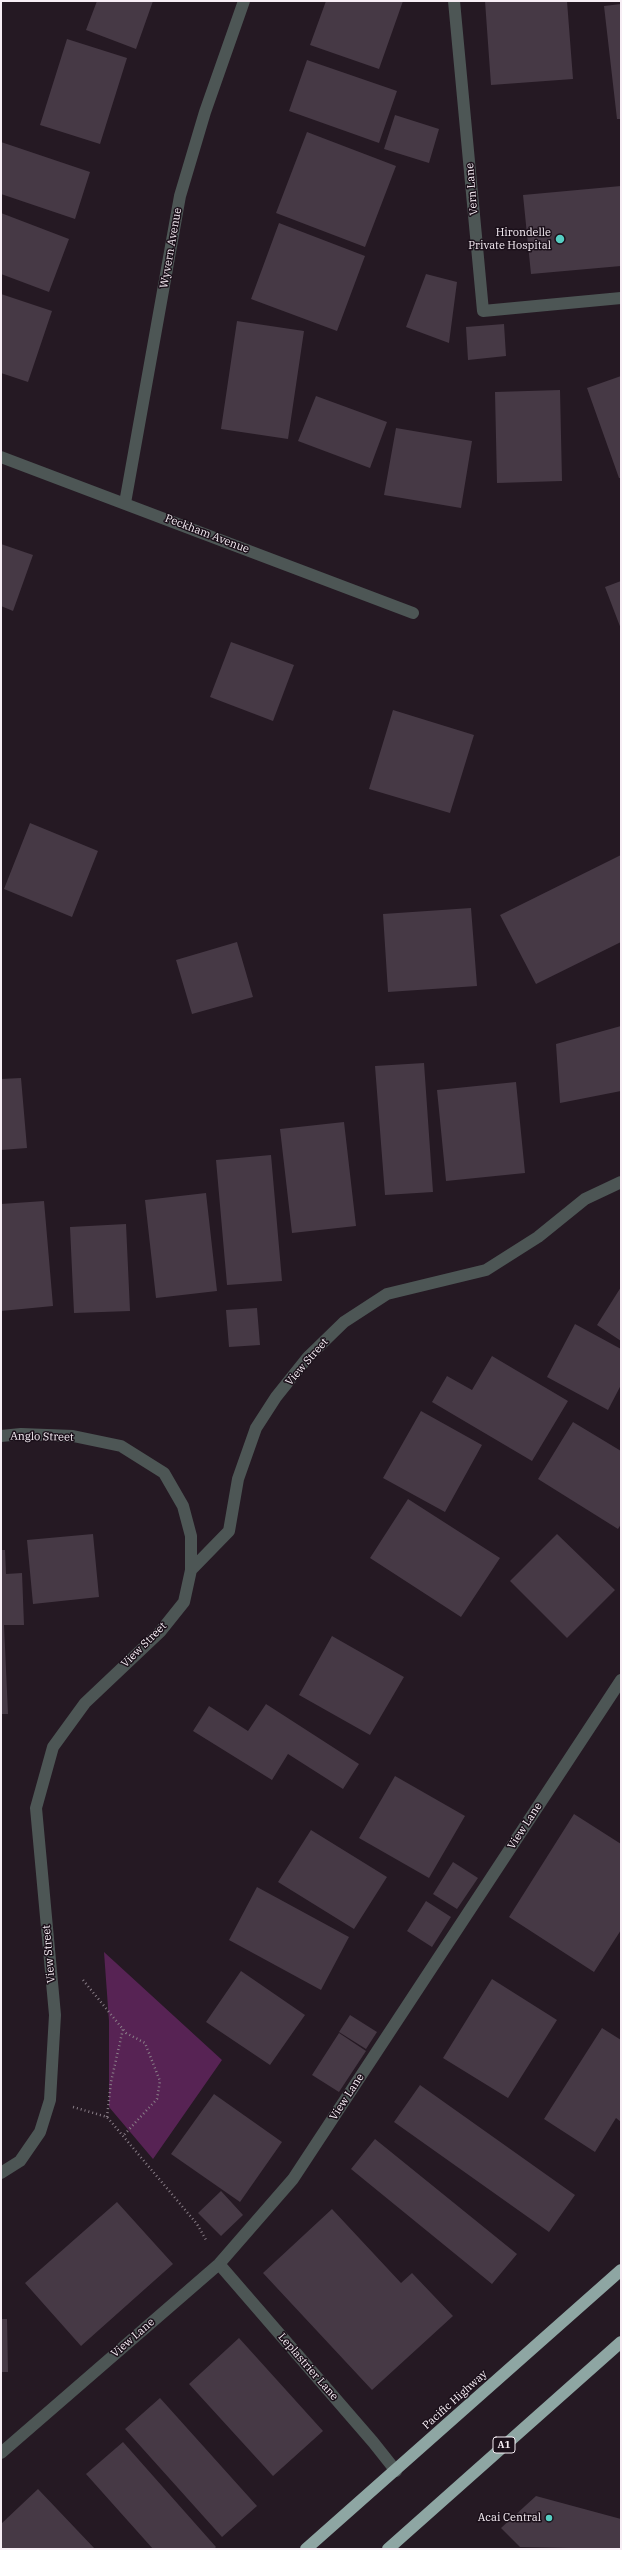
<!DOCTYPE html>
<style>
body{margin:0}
#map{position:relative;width:622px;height:2550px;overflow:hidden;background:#251923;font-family:"IBM Plex Serif",serif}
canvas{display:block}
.frame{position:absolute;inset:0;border:2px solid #f7eef5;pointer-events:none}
</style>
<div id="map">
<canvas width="622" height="2550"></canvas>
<div class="frame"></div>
</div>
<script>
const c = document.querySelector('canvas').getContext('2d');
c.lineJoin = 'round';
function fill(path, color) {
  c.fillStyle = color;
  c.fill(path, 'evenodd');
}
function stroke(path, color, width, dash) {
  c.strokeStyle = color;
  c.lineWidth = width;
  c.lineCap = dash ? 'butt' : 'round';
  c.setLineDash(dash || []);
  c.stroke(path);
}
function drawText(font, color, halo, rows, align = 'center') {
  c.font = font + ' "IBM Plex Serif",serif';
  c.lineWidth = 3;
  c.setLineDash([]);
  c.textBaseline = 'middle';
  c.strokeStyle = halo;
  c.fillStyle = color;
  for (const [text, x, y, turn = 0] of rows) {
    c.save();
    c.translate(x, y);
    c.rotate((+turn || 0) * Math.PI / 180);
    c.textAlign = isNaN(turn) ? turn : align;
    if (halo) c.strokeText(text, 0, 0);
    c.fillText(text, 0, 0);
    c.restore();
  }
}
const green = new Path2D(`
 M104 1952 222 2060 153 2159 109 2107V2021Z`);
const building = new Path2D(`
 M97 1H153L136 49 86 30Z
 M326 1H403L379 69 310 45Z
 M485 1H567L573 79 491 85Z
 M621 4V119H617L604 6Z
 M67 39 127 58 100 144 40 125Z
 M307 60 397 91 379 143 289 111Z
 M395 115 439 129 429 163 384 149Z
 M307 132 396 166 365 247 276 213Z
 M1 142 90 172 75 219 1 194Z
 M621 186V266L531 274 523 195Z
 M1 213 69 239 49 292 1 274Z
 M279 223 365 256 337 331 251 299Z
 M426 274 457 282 449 343 406 327Z
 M1 294 52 311 28 382 1 373Z
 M237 321 304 331 288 439 221 429Z
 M504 324 506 356 468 360 466 327Z
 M621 376V478H619L587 388Z
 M560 390 562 481 497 483 495 392Z
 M316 396 387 422 370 468 298 441Z
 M396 428 472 441 461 508 384 495Z
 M1 544 33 555 13 611 1 606Z
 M621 581V629L605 587Z
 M231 642 294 665 273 721 210 697Z
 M393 710 474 735 450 813 369 789Z
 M30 823 98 851 72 917 4 889Z
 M621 855V942L536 984 500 915Z
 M471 908 477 986 388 992 383 914Z
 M237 942 253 997 192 1014 176 960Z
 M621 1026V1091L560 1103 556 1044Z
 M424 1063 433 1192 385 1195 375 1066Z
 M21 1078 27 1148 1 1150V1079Z
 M516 1082 525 1173 446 1181 437 1090Z
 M344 1122 356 1226 292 1233 280 1129Z
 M271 1155 282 1281 227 1285 216 1160Z
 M206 1193 217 1291 156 1298 145 1200Z
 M44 1201 53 1306 1 1311V1204Z
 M126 1224 130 1311 74 1313 70 1227Z
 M621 1287V1341L597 1325Z
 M257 1308 260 1345 229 1347 226 1310Z
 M575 1324 621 1349V1385L608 1410 547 1377Z
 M492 1356 568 1401 532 1461 432 1402 447 1376 472 1390Z
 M421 1411 482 1445 445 1512 383 1478Z
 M573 1422 621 1451V1524L618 1529 538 1479Z
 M408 1499 500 1558 461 1617 370 1558Z
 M93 1534 99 1597 33 1604 27 1540Z
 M557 1534 615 1590 567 1638 510 1581Z
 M1 1550H5L6 1574 22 1573 24 1625H4L8 1714H1Z
 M332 1636 404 1677 370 1735 299 1695Z
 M266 1704 359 1764 343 1789 288 1754 272 1780 193 1731 209 1706 248 1731Z
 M395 1776 465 1816 429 1878 359 1838Z
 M574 1814 621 1844V1930L594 1972 509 1917Z
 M311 1830 387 1877 354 1929 278 1882Z
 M453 1862 478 1878 457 1909 433 1894Z
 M257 1887 349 1937 321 1990 229 1940Z
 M426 1901 451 1917 432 1947 407 1931Z
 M241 1971 305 2015 270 2065 206 2022Z
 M492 1979 557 2020 508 2098 443 2058Z
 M350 2015 377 2032 366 2049 339 2032Z
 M602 2028 621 2040V2122L616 2118 595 2152 544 2119Z
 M339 2033 366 2051 339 2092 312 2075Z
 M420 2085 575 2195 549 2232 394 2122Z
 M214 2094 282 2142 240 2202 171 2154Z
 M375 2139 517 2254 492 2284 351 2169Z
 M221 2191 243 2215 221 2236 198 2213Z
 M117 2202 173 2264 81 2346 25 2283Z
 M332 2209 401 2283 412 2273 453 2316 372 2390 263 2273Z
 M1 2319H7L8 2372H1Z
 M239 2338 323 2431 273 2476 189 2384Z
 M160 2398 257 2506 222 2537 125 2429Z
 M123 2442 216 2547 214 2549H153L86 2474Z
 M38 2489 95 2549H1V2524Z
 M536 2496 621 2519V2549L520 2547 501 2528Z`);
const path = new Path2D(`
 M83 1980 126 2033 145 2043 160 2081 157 2099 123 2136
 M73 2107 107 2117 197 2224 206 2240
 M107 2117 111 2082 123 2029`);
const lane = new Path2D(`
 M454 1 483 311 621 298
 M219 2264 373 2442 396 2471
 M1 2453 219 2264 293 2179 621 1680`);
const street = new Path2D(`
 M1 457 413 613
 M125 503 180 196 205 112 244 1
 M1 1436 21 1434 73 1436 121 1446 164 1473 183 1506 191 1536V1570
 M1 2173 20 2161 40 2132 50 2100 55 2015 36 1808 53 1747 85 1703 160 1632 184 1602 191 1570 229 1531 238 1479 256 1428 276 1397 308 1357 344 1322 387 1294 486 1270 538 1237 585 1199 621 1182`);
const highway = new Path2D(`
 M306 2549 621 2270
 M388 2549 621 2342`);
const markers = [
 [560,239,5,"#56cec3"],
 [549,2518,4,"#56cec3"]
];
const shields = [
 [504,2445,22]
];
const shieldNames = [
 ["A1",504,2445]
];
const streetNames = [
 ["Vern Lane",472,189,-95],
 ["Wyvern Avenue",171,248,-80],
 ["Peckham Avenue",207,534,21],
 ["View Street",307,1362,-49],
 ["Anglo Street",42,1437,1],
 ["View Street",144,1645,-45],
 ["View Lane",525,1826,-57],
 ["View Street",49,1954,-95],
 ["View Lane",347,2097,-57],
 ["View Lane",133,2338,-41],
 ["Leplastrier Lane",308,2367,49],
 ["Pacific Highway",455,2400,-42]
];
const poiNames = [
 ["Hirondelle",551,233],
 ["Private Hospital",551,246],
 ["Acai Central",541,2518]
];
fill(green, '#572354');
fill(building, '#463945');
stroke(path, '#8a7f88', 2.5, [1, 3]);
stroke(lane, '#4d5655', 12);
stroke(street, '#4d5655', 12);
stroke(highway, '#8ea6a3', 12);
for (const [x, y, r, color] of markers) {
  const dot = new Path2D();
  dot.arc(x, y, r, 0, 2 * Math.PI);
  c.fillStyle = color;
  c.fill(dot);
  stroke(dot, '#1b101a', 1.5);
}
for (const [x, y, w] of shields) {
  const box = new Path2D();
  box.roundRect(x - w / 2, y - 8, w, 16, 3);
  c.fillStyle = '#1b101a';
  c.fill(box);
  stroke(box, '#f7eef5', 1);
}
drawText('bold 10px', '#f7eef5', null, shieldNames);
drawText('11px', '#f7eef5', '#1b101a', streetNames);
drawText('11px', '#f7eef5', '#1b101a', poiNames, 'right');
</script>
